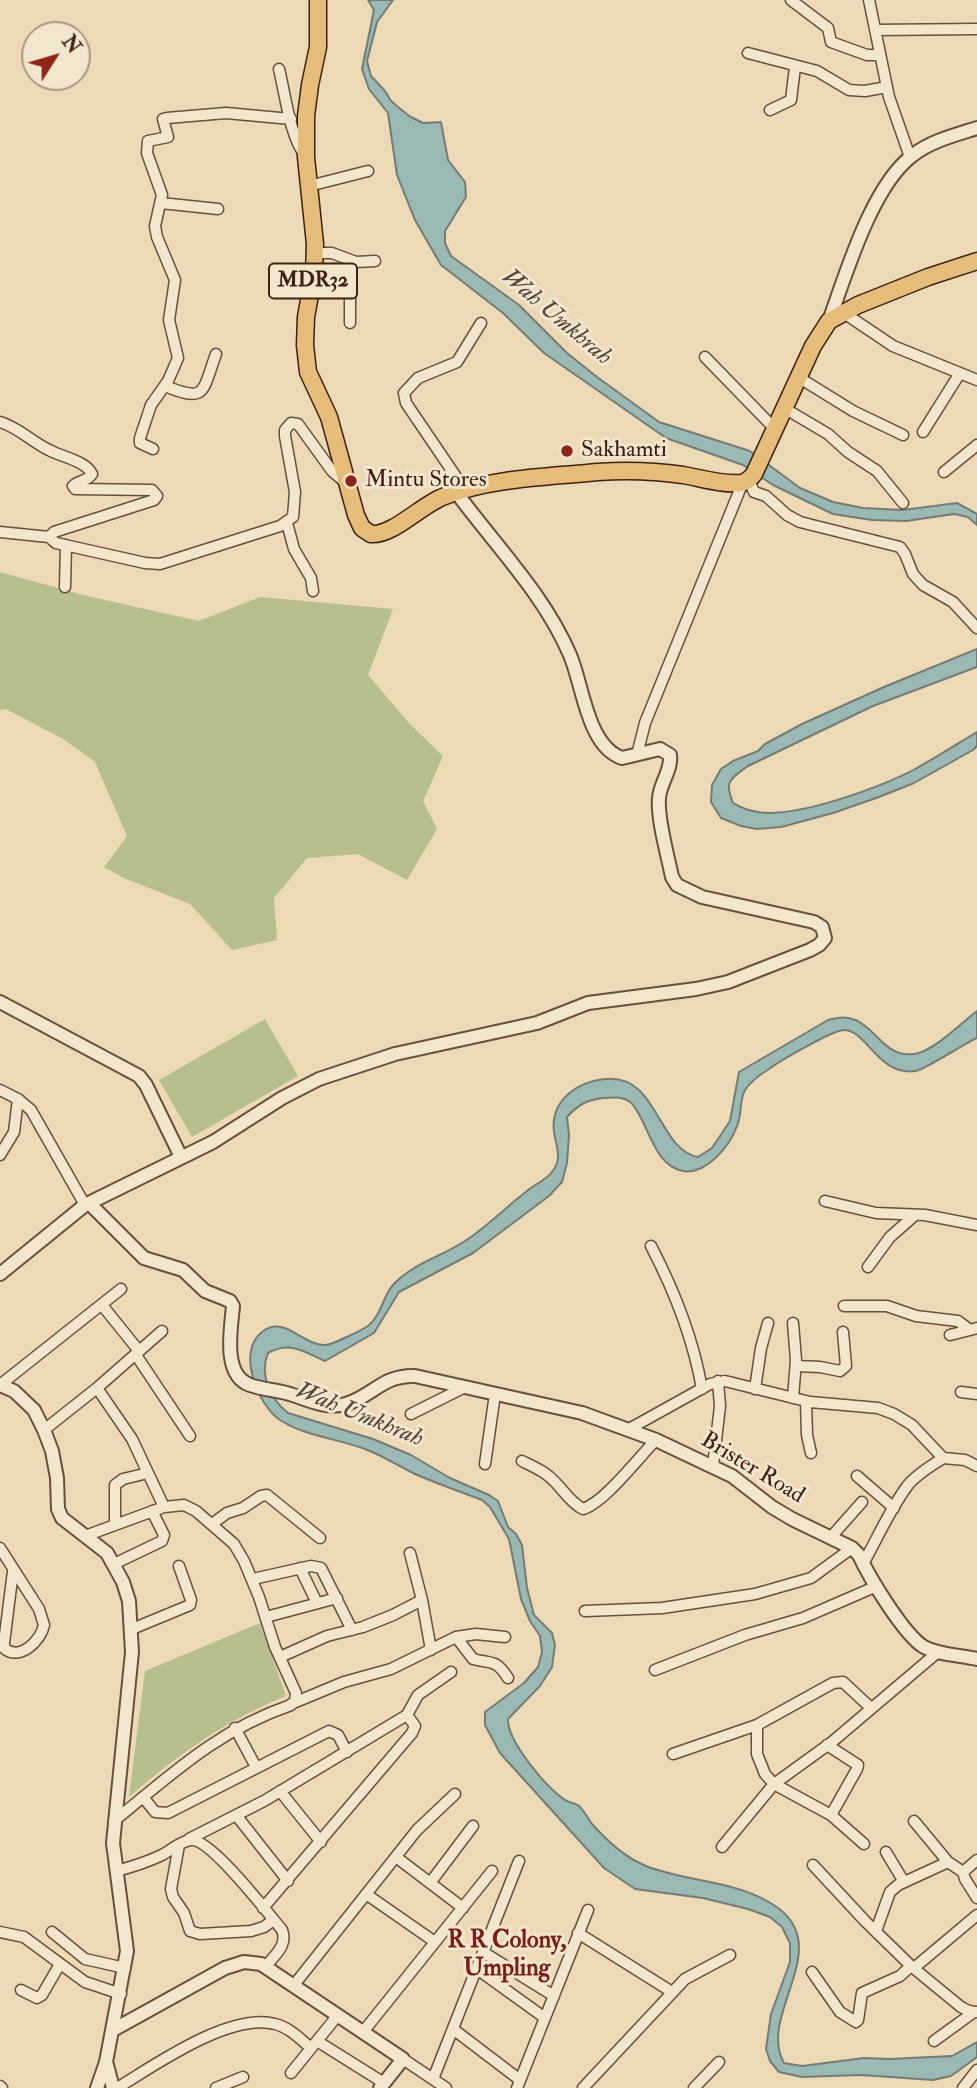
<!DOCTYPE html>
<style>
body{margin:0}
#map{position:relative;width:977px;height:2088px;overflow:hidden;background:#ecd9b5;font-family:"IM FELL Double Pica",serif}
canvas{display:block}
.north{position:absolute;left:21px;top:21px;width:70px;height:70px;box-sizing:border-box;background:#f3e6cf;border:2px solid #aa9784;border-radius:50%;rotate:53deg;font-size:19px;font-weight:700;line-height:28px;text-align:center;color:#3d2113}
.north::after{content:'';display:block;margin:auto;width:24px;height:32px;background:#8f2418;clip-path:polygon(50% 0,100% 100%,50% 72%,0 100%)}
</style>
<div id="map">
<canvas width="977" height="2088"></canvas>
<div class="north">N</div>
</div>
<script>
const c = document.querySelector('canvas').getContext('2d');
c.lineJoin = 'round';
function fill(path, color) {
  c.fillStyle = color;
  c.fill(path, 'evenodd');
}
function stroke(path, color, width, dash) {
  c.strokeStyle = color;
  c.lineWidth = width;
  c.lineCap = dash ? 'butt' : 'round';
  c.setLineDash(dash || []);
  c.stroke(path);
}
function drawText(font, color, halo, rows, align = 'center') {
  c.font = font + ' "IM FELL Double Pica",serif';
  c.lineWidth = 6;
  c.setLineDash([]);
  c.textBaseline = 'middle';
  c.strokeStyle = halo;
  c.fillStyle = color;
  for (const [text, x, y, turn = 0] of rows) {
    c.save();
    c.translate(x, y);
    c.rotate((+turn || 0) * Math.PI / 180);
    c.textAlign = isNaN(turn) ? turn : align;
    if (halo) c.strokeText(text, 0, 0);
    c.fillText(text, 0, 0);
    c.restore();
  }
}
const green = new Path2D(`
 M0 572 83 595 199 621 260 597 393 609 368 675 409 723 443 756 423 801 437 829 407 880 358 854 307 858 274 898 277 940 232 950 190 904 126 879 104 867 127 836 95 762 63 739 6 709 0 710Z
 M265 1019 298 1076 192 1137 159 1080Z
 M260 1623 286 1696C225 1721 179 1754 129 1797L145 1671Z`);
const water = new Path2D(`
 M368 0H393L377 22 367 61 371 76 385 91 391 101 409 116 423 123 441 122 448 160 465 182 466 197 445 231V243L451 256 519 305 567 353 597 377 659 422 750 451 800 488 833 502 863 508 903 510 957 503 977 514V525L968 517 954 514 906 521 872 520 833 514 773 485 743 465 666 438 544 353 503 313 441 265 415 220 397 175 388 113 369 89 362 69 374 10Z
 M977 649V667L873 706 748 766C730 779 724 781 733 803 739 806 746 810 753 811 790 821 883 787 917 768 937 757 957 744 977 732V746L973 750 914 783 879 797 833 813 781 827 757 829 741 826 721 818 711 802 712 785 721 769 733 761 758 751 765 744 802 724 884 687Z
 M977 1011V1038C964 1044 926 1069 916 1071 878 1076 868 1032 845 1030 834 1029 780 1061 769 1069 761 1074 750 1082 745 1090 739 1101 742 1115 737 1126 730 1146 706 1175 683 1171 653 1165 649 1124 633 1105 626 1096 613 1097 603 1098 586 1100 578 1105 567 1117L569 1135 567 1163 562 1182 549 1196 473 1253 399 1292 374 1333 325 1361C303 1351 290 1341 268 1353 259 1374 270 1399 288 1413L373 1439 411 1455 450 1478 489 1495 498 1501 508 1527 516 1534 522 1545 527 1588 534 1615 552 1633 555 1645 552 1667 540 1686 508 1719C507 1741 546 1787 565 1800 569 1803 576 1803 579 1806 584 1811 588 1818 592 1824 607 1841 624 1857 646 1866 689 1883 740 1880 778 1908 834 1949 757 2016 784 2063L802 2066 864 2058 890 2059 952 2056 977 2042V2057L951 2076 933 2080 861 2075 802 2077 779 2072 770 2061 766 2049 771 2014 790 1962V1943L782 1927 770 1917 748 1909 703 1898 635 1889 604 1868 500 1753 485 1725V1712L524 1683 538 1667 542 1652 540 1636 530 1621 521 1599 509 1539 490 1507 482 1500C459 1491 435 1483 413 1473 398 1466 385 1457 370 1451 342 1439 306 1437 280 1420 258 1405 236 1352 262 1332 284 1314 303 1346 325 1345 332 1345 362 1330 368 1326 381 1316 383 1296 393 1285 413 1263 441 1257 465 1241 487 1227 506 1207 527 1191 534 1185 546 1180 552 1172 563 1159 556 1146 554 1132 550 1100 578 1081 607 1079 658 1075 658 1150 698 1157L712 1148 730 1121 739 1072 828 1020C873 1005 875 1059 914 1054 933 1052 961 1023 977 1011Z`);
const minor = new Path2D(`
 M791 0 828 28 831 42 867 55H880
 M869 0 889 97 910 157
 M875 30 977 29
 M748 53 817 71 849 90 865 91 887 87
 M279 69C285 93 290 137 305 155
 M770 110 791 100 795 67
 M309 186 368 171
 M161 203 218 209
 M315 253H332L356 262 375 261
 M350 261V323
 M844 313 893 346 977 380
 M705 357 774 428
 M798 377 853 411 903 435
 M165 386C207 403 202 392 216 354
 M784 408 828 434 848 452 877 471 903 503
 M0 422C18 427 32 442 49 450 62 457 86 461 92 474 87 482 78 480 73 486L75 489 152 490 157 496 154 500 54 532 49 537 56 543 145 563 160 564 280 526 293 517 295 492 285 436V430L291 423 298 424 332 471 346 483
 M923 432 960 373
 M153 449 140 443V438L151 405 168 381 178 358 169 320 175 280 157 237 155 226 162 195 147 153 148 141 168 137 163 119 167 118 226 113 291 119
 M944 472 977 445
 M749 480 754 492 766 496 787 515 800 522 900 547 905 554 913 574 923 585 953 602 977 628
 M465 490 406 403 404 393 418 378 457 362 481 323
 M287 523 294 549 311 578 313 591
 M0 532 49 537
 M65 587 66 545
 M637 755 645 723 743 482
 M0 1090 18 1099 31 1110 85 1205
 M0 1155 14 1132 18 1099
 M825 1201 876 1213 925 1215 977 1225
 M651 1246C675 1292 693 1337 702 1389
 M868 1267 890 1237 915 1215
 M102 1305 139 1351
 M844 1306H887L916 1316 958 1321 970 1330
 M950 1335 977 1328
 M136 1355 190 1436
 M796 1366 820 1367 840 1371 846 1366 843 1332
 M0 1385 121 1289
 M97 1388 132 1439 164 1507
 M755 1389 761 1348 768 1323
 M961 1392 977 1394
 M793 1398 796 1360 793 1323
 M806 1401 807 1435 811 1453
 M411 1414 465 1387
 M629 1429 710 1384 725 1381 810 1402 878 1408 894 1414 912 1425 943 1458
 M44 1430 97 1388 162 1331
 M522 1461C534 1467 546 1472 555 1482 564 1491 571 1503 583 1509 605 1502 638 1458 656 1440
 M485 1464 495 1394
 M713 1466 720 1406 718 1381
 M857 1476 894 1508
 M115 1523V1485L123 1479 148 1473
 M212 1524 227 1513 243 1508 261 1496 267 1495 320 1538
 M85 1536 164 1507 184 1505 196 1511 234 1544 244 1561 259 1597 275 1647 296 1693 295 1701 291 1705C218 1730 173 1773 114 1821
 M831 1537 862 1502
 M0 1548 39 1609 44 1625C41 1641 19 1662 4 1648V1643L13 1571
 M410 1553 422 1600 431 1650
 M114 1564 162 1541 164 1535 152 1511
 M863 1564C877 1539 890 1509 908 1485 917 1474 931 1466 943 1458L965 1460 977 1466
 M300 1568 317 1603
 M253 1579 311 1566 321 1568 352 1630
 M585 1611 662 1608 755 1594 811 1578 852 1548
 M266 1617 337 1598
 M132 1629 190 1605 191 1600 179 1566
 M456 1637 473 1659C492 1664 496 1659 508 1678
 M280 1657 327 1636 363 1627 393 1615 422 1600
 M655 1670 745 1635 803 1618 877 1586
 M291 1704 344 1682 391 1669 456 1637 476 1634 505 1637
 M757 1725V1754L765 1774 774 1784 831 1815 864 1844
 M235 1728 256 1767
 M827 1745 858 1765 857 1769 831 1815
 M673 1754 757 1725 833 1683 843 1682 871 1708
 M280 1791 321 1842
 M143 1797 155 1812 168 1813 329 1731 338 1735 347 1752
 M236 1815 288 1881
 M914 1821 948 1862
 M189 1839 264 1801 407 1715
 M179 1845 171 1889 173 1897 184 1913 190 1931 200 1934 251 1931 264 1927 273 1920
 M722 1847 774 1784 832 1742 938 1652
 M886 1852 904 1882
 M396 1857 463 1908
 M977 1860 963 1872 965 1879 977 1898
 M813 1865 865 1921 911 1966 961 2007 969 2011 977 2012
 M116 1871C132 1867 147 1862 162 1855 171 1850 181 1841 191 1840 210 1838 268 1913 282 1930 288 1945 275 1955 266 1966
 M430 1883 473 1826
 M366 1894 435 1942
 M263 1908 412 1733 415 1726 407 1715 418 1695 451 1672
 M876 1931 890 1892 898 1885 948 1862 963 1872
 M0 1932 24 1937 85 1982 121 1994
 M52 1932 85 1959 125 1968
 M578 1933 672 1992
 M483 1952 554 1996
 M914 1968 977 1915
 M477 1969 545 2018
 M812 1972 840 2012 856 2022 858 2020 862 1993 900 1976 911 1966
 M294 1985 417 1830 455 1794
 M21 1990 37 1998 42 1995 60 1964
 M453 2029 520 2080
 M363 2032 492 1871
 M317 2041 384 2083
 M934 2041 974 2012
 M403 2059 446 2088
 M291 2073 338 2015
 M433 2079 519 1861
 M0 2086 2 2088
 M117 2088C155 2065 230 2012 275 2024 289 2027 301 2040 311 2048
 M216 2088 243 2077
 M517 2088 588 1910
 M583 2088 685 1979 730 1955
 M694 2088 719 2062
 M963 2088 977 2070`);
const tertiary = new Path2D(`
 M829 321C846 274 872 185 913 155 931 141 955 135 977 128
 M0 1002 139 1076 146 1085 181 1157
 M89 1203 144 1258 183 1270 205 1291 230 1301 233 1306C231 1329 222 1375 250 1385 264 1390 279 1390 293 1395 310 1401 328 1409 346 1404 373 1396 382 1375 415 1376L582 1413 656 1440 732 1476 772 1507 792 1519 852 1548 859 1555C869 1577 904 1635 924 1647 939 1655 960 1655 977 1659
 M0 1274 85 1205 213 1142 282 1098 319 1079 395 1054 537 1023 588 1003 696 989 728 982 810 950 819 945 825 938 822 927 814 922 702 897 677 885 672 877C668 856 657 819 659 798 660 783 672 770 670 755L660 749 622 758C587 746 583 685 570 655 544 594 495 545 456 492
 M0 1385 14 1391 34 1410 44 1430 52 1451 57 1478 58 1509 62 1518 107 1553 123 1582 129 1601 132 1652 113 1843 127 1951 106 2062 97 2088
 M113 2030 225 1968 244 1962 261 1964 403 2059 380 2088
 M107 2065 113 2088`);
const primary = new Path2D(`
 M318 0V47L310 85 306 116V157L315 244 314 273 306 317 305 345 308 372 329 417 356 515 362 528 371 534C393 536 422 504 445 496 490 478 549 477 598 472 625 470 655 471 683 475 701 478 722 485 741 483 747 482 750 479 754 474L813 346 829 321 858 305 928 277 977 261`);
const markers = [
 [567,451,7,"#8f2418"],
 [351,481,7,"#8f2418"]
];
const shields = [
 [313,281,88]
];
const shieldNames = [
 ["MDR32",313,281]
];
const poiNames = [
 ["Sakhamti",581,451],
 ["Mintu Stores",365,481]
];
const streetNames = [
 ["Brister Road",752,1469,31]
];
const waterNames = [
 ["Wah Umkhrah",556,318,40],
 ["Wah Umkhrah",359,1416,22]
];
const neighbourhoodNames = [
 ["R R Colony,",507,1942],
 ["Umpling",507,1970]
];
fill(green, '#b7bf8e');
fill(water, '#9ab9b4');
stroke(water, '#757c74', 2);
stroke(minor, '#694f3c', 13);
stroke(tertiary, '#694f3c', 16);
stroke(primary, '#3d2113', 19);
stroke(minor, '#f3e6cf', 10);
stroke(tertiary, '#f3e6cf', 12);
stroke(primary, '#e6bc7a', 16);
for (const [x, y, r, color] of markers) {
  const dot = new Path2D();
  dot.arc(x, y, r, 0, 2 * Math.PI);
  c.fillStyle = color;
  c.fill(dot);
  stroke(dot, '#f3e6cf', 2.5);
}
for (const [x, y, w] of shields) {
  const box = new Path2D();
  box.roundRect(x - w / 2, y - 17.5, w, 35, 5);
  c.fillStyle = '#f3e6cf';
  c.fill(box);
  stroke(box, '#3d2113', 2);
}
drawText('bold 21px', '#3d2113', null, shieldNames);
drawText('23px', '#3d2113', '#f3e6cf', poiNames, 'left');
drawText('23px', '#3d2113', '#f3e6cf', streetNames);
drawText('italic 24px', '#54473b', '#f3e6cf', waterNames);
drawText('bold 24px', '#7a1f14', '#f3e6cf', neighbourhoodNames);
</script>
